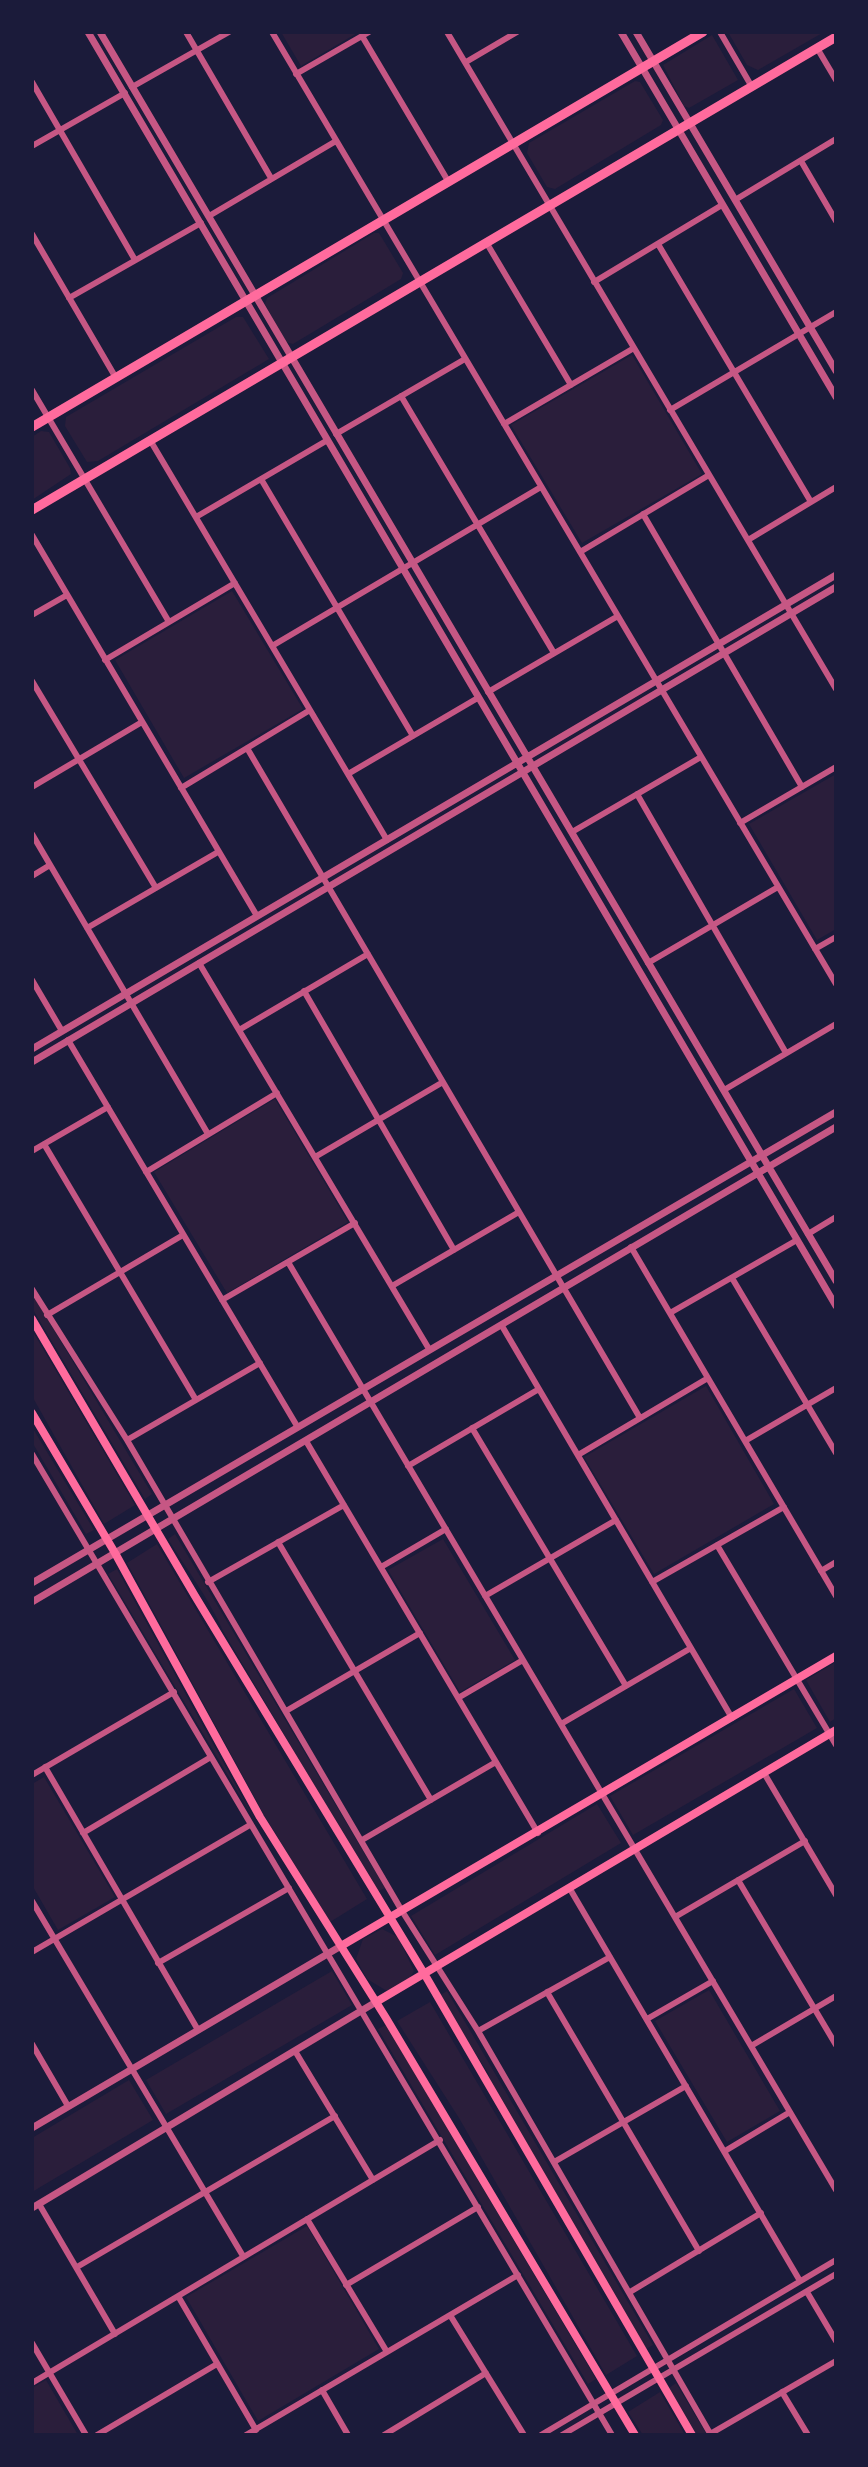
<!DOCTYPE html>
<style>
body{margin:0}
#map{position:relative;width:868px;height:2467px;overflow:hidden;background:#1b1b3a;font-family:"Fira Sans Condensed",sans-serif}
canvas{display:block}
.frame{position:absolute;inset:0;border:34px solid #1b1b3a;pointer-events:none}
</style>
<div id="map">
<canvas width="868" height="2467"></canvas>
<div class="frame"></div>
</div>
<script>
const c = document.querySelector('canvas').getContext('2d');
c.lineJoin = 'round';
function fill(path, color) {
  c.fillStyle = color;
  c.fill(path, 'evenodd');
}
function stroke(path, color, width, dash) {
  c.strokeStyle = color;
  c.lineWidth = width;
  c.lineCap = dash ? 'butt' : 'round';
  c.setLineDash(dash || []);
  c.stroke(path);
}
const green = new Path2D(`
 M281 32H359L301 66Z
 M728 32H824L758 70 747 65Z
 M712 35 738 80 689 108 684 106 663 65Z
 M635 81 640 82 663 120 661 125 555 189 547 187 527 153 529 143Z
 M374 233H379L403 273 401 279 293 344 285 342 265 304 267 298Z
 M236 317H243L269 359 98 461 87 462 65 426 66 417Z
 M632 355 702 474 582 543 511 425Z
 M41 431 49 432 70 468 71 474 32 500V437Z
 M232 591 303 709 184 778 115 660Z
 M836 774V929L817 940 749 824Z
 M275 1099 348 1222 227 1293 154 1172Z
 M32 1293 152 1494 145 1499 32 1308Z
 M32 1330 135 1505 104 1524 32 1396Z
 M706 1386 774 1504 654 1574 584 1457Z
 M32 1427 94 1530 86 1534 32 1442Z
 M175 1534 385 1888 377 1892 223 1631C208 1597 187 1570 168 1539Z
 M443 1539 515 1660 460 1692 388 1570Z
 M157 1544 367 1899 330 1922 264 1815 127 1563Z
 M117 1569 261 1831 108 1574Z
 M836 1662V1718L830 1722 806 1680Z
 M794 1689 817 1728 633 1835 610 1796Z
 M44 1777 115 1897 58 1930 32 1885V1784Z
 M597 1804 621 1843 435 1955 411 1916Z
 M382 1929 398 1937 414 1971 410 1978 387 1991 367 1979 356 1959 363 1939Z
 M332 1971 352 2005 166 2114 146 2080Z
 M709 1990 780 2111 727 2142 655 2021Z
 M447 1991 653 2345 646 2349 494 2090 488 2073 439 1996Z
 M430 2002 637 2356 606 2375 459 2118 397 2021Z
 M386 2025 596 2379 588 2384 378 2029Z
 M129 2080 153 2120 32 2192V2138Z
 M307 2226 379 2349 258 2421 186 2297Z
 M46 2380 78 2435H32V2388Z
 M676 2383 707 2435H697L669 2388Z
 M660 2392 685 2435H643L628 2412Z`);
const minor = new Path2D(`
 M186 32 271 178
 M272 32 836 984
 M447 32 836 689
 M720 32 752 87
 M362 36 448 181
 M817 48 836 80
 M466 62 517 32
 M296 74 369 32
 M32 82 135 260
 M132 87 229 32
 M32 146 125 93
 M801 161 836 221
 M735 200 836 139
 M209 216 336 141
 M32 234 116 378
 M486 242 571 385
 M658 244 811 502
 M594 282 722 205
 M69 298 201 223
 M32 390 169 622
 M401 396 554 653
 M670 410 836 312
 M504 424 634 348
 M336 434 465 359
 M150 440 387 840
 M261 479 413 736
 M643 514 802 787
 M196 517 326 441
 M32 535 257 916
 M748 540 836 487
 M580 552 709 475
 M32 615 67 595
 M272 646 541 487
 M105 660 235 583
 M32 681 156 888
 M488 692 618 616
 M247 748 640 1418
 M348 774 476 699
 M32 787 142 722
 M181 788 310 710
 M637 794 786 1053
 M740 823 836 767
 M572 832 701 757
 M32 834 208 1134
 M32 876 50 865
 M87 928 218 852
 M815 949 836 937
 M199 963 429 1349
 M648 963 778 887
 M32 980 62 1031
 M304 991 454 1250
 M239 1030 368 954
 M68 1040 297 1426
 M724 1090 836 1024
 M44 1144 196 1400
 M32 1151 108 1107
 M315 1157 443 1082
 M146 1172 277 1093
 M808 1234 836 1217
 M631 1247 836 1596
 M288 1262 836 2190
 M732 1278 836 1453
 M392 1286 519 1212
 M32 1289 127 1440 402 1911 478 2031 711 2435
 M222 1300 355 1223
 M670 1313 797 1240
 M47 1315 183 1235
 M502 1326 732 1718
 M472 1428 626 1686
 M127 1440 260 1363
 M306 1441 538 1833
 M745 1441 836 1388
 M32 1454 612 2435
 M578 1455 708 1378
 M408 1466 539 1389
 M278 1542 431 1800
 M717 1545 836 1745
 M381 1567 446 1529
 M821 1571 836 1562
 M208 1582 344 1505
 M652 1582 784 1507
 M485 1596 616 1520
 M458 1698 523 1660
 M286 1711 420 1633
 M561 1724 691 1648
 M45 1767 198 2030
 M764 1773 836 1895
 M32 1775 174 1692
 M83 1833 211 1757
 M362 1840 496 1762
 M738 1880 836 2045
 M570 1889 800 2281
 M32 1901 243 2256
 M675 1917 805 1841
 M32 1952 250 1825
 M158 1963 289 1888
 M547 1992 699 2251
 M647 2019 713 1981
 M478 2031 610 1957
 M32 2044 68 2106
 M751 2046 836 1996
 M295 2051 373 2180
 M725 2151 790 2112
 M554 2162 686 2086
 M39 2204 115 2334
 M307 2219 387 2352
 M77 2267 335 2116
 M346 2285 478 2207
 M630 2292 761 2213
 M807 2292 836 2341
 M178 2296 256 2430
 M450 2315 524 2435
 M32 2343 86 2435
 M32 2383 440 2140
 M322 2390 348 2435
 M782 2392 808 2435
 M710 2434 836 2361
 M97 2435 217 2364
 M246 2435 518 2275
 M384 2435 486 2373
 M541 2435 836 2260
 M562 2435 836 2274`);
const tertiary = new Path2D(`
 M88 32 836 1306
 M100 32 836 1281
 M621 32 836 397
 M636 32 836 371
 M32 1049 836 575
 M32 1062 836 587
 M32 1583 836 1112
 M32 1602 836 1127
 M32 2128 341 1946
 M32 2208 376 2002`);
const secondary = new Path2D(`
 M32 1319 195 1596 425 1975 692 2435
 M32 1413 115 1553 260 1817 386 2018 635 2435
 M341 1946 836 1656
 M376 2002 836 1730`);
const primary = new Path2D(`
 M32 427 703 32
 M32 510 836 37`);
fill(green, '#2a1e3b');
stroke(minor, '#c65784', 6);
stroke(tertiary, '#c65784', 7);
stroke(secondary, '#ff6b9d', 8);
stroke(primary, '#ff6b9d', 9);
</script>
